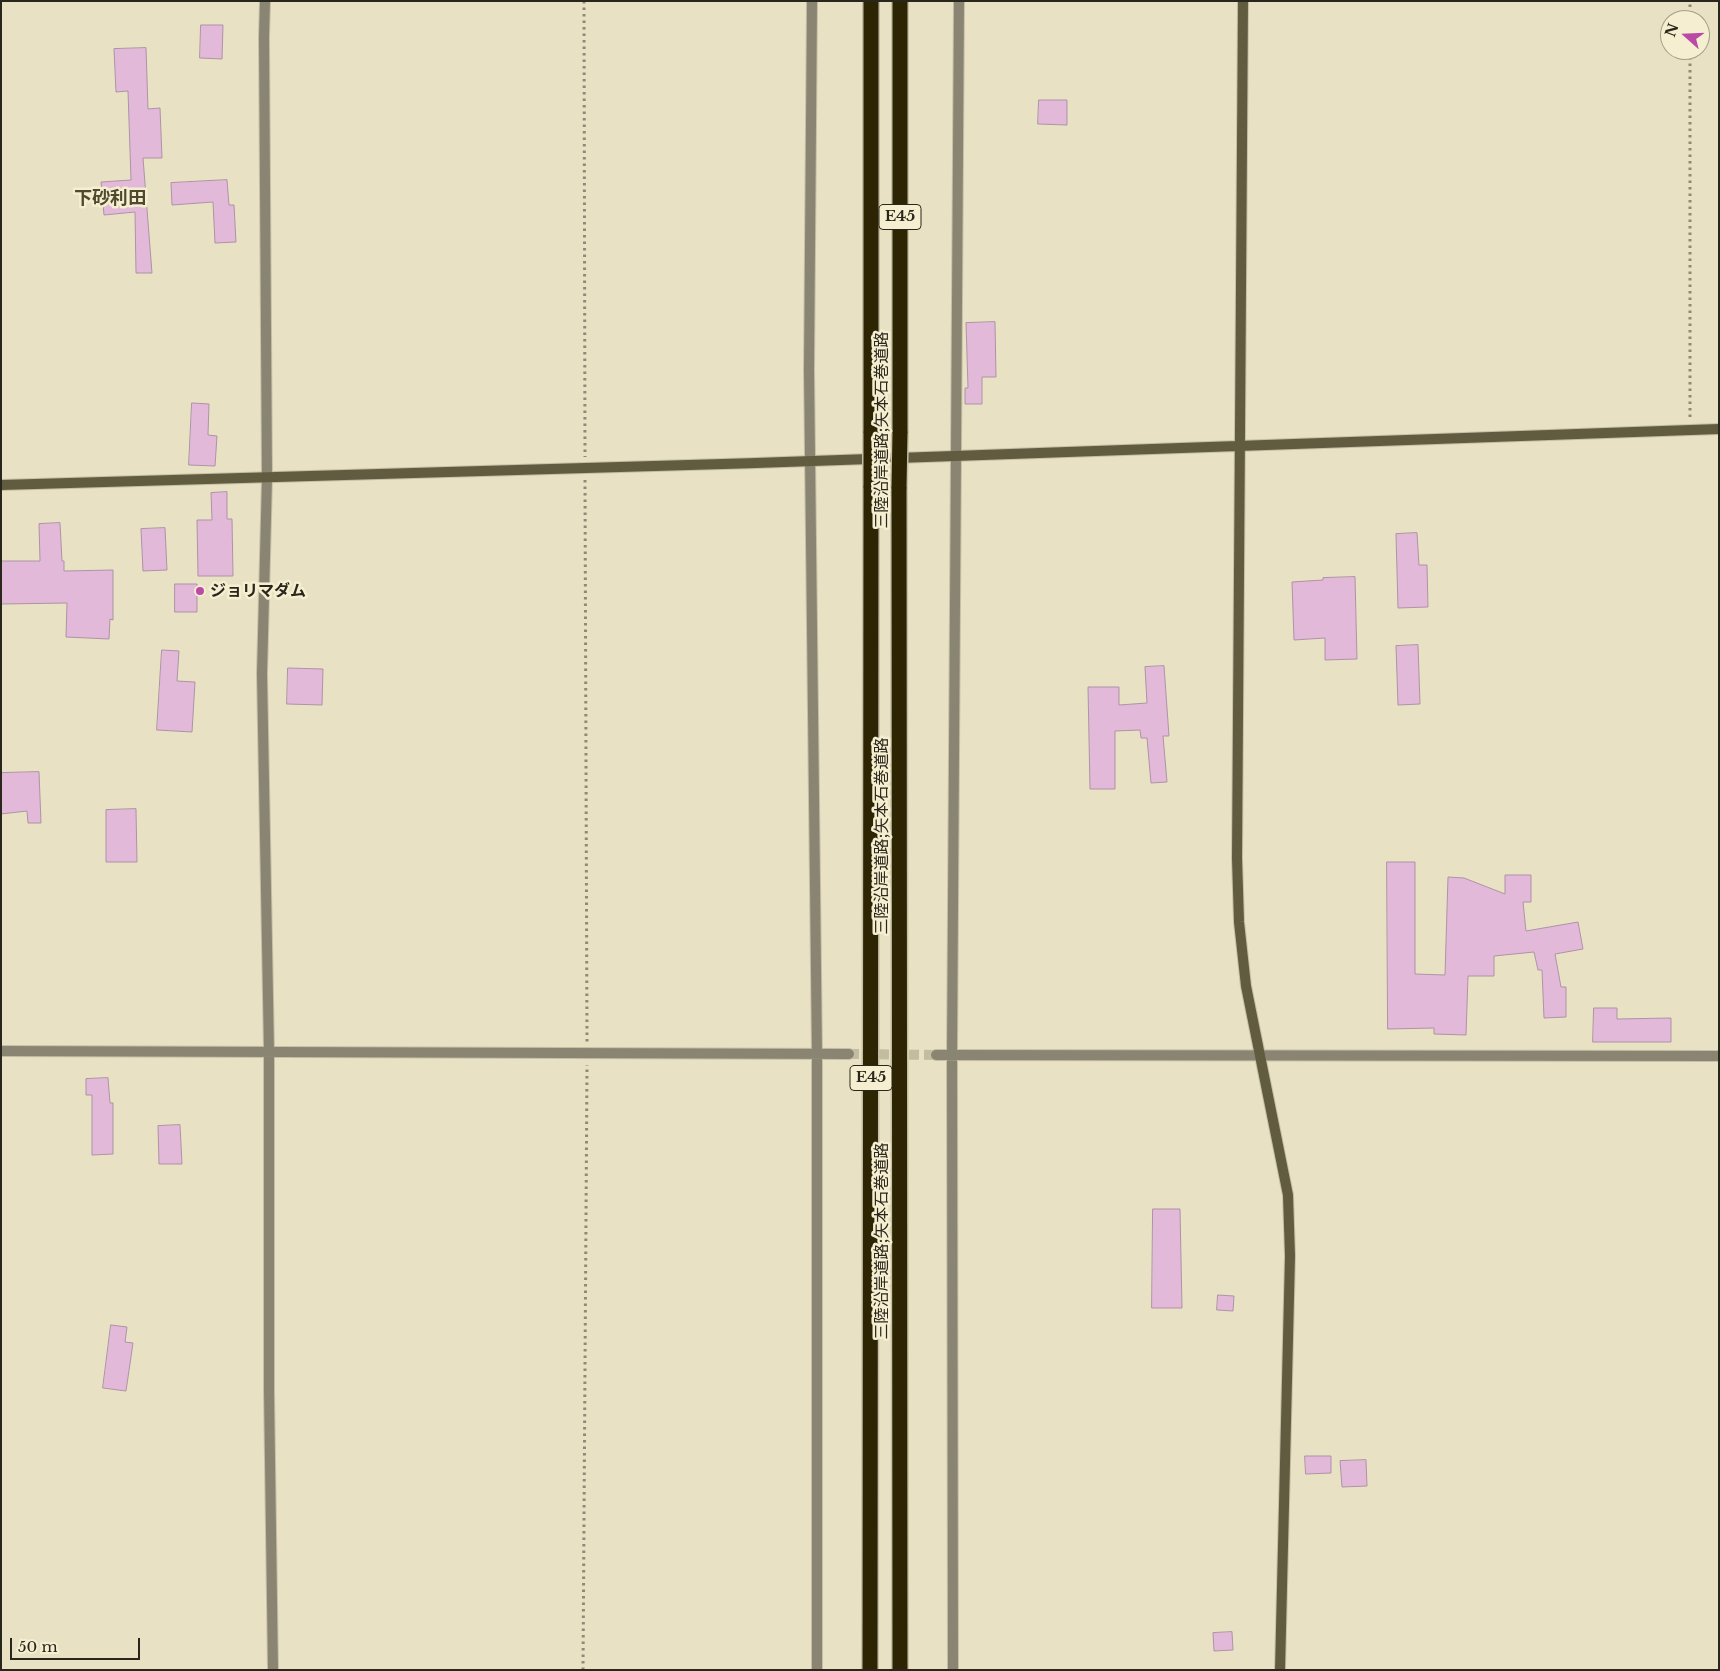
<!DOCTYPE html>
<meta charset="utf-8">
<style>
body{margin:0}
#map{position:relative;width:1720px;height:1671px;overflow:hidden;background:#e8e1c3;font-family:"Libre Baskerville",serif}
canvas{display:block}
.frame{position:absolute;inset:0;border:2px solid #29261b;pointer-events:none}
.north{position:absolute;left:1660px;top:10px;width:50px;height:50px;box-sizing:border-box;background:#f5eed0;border:1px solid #a39e88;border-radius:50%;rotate:290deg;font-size:14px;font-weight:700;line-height:20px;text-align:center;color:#29261b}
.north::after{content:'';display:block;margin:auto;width:18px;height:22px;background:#ba4aa6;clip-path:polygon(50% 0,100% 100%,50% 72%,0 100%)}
.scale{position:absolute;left:10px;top:1638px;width:130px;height:22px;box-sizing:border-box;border:2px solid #29261b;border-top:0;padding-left:6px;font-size:15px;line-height:18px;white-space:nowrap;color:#29261b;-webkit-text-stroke:4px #f5eed0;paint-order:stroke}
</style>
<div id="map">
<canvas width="1720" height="1671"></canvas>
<div class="frame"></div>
<div class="north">N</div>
<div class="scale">50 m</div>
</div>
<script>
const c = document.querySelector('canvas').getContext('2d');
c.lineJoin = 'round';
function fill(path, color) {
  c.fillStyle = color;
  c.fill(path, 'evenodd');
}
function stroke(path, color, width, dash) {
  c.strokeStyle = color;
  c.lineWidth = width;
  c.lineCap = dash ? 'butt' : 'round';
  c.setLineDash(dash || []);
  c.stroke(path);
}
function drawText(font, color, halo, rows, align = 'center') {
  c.font = font + ' "Libre Baskerville","Noto Sans JP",serif';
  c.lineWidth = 5;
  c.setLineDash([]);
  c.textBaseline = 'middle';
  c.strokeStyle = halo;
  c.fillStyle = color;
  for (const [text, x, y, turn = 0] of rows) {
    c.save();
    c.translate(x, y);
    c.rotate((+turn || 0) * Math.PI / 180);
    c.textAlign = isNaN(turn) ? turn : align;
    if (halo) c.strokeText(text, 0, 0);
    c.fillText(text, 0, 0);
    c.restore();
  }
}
const building = new Path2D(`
 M201 25H223L222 59 200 58Z
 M146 48 148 109 160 108 162 158H143L152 273H136L135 212 104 215 101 182 131 180 128 91 116 92 114 49Z
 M1039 100H1067V125L1038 124Z
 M227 180 229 205H234L236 242 215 243 213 202 172 205 171 183Z
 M995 322 996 377H982V404H965V388H968L966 323Z
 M192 403 209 404 208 435 217 436 215 466 189 465Z
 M227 492V519H232L233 576H198L197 520H212L211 493Z
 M60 523 62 561H64V571L113 570V620L110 619 109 639 66 637 67 603 1 604V561H40L39 524Z
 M165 528 167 570 143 571 141 529Z
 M1417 533 1419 565H1427L1428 607 1398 608 1396 534Z
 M1355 577 1357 659 1325 660V638L1294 640 1292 582 1323 580V578Z
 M175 584H197V612H175Z
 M1418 645 1420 704 1398 705 1396 646Z
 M162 650 179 651 177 681 195 682 192 732 157 730Z
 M1164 666 1169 736H1163L1167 782 1151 783 1147 738H1141L1140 730 1115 731V789H1090L1088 687H1119V705L1147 703 1145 667Z
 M288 668 323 669 322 705 287 704Z
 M39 772 41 823H28L27 811 1 814V773Z
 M136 809 137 862H106V810Z
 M1387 862H1415V974L1445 975 1448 877 1464 878 1505 894V875H1531V902H1523L1526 931 1578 922 1583 949 1555 954 1561 987H1566V1017L1544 1018 1542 970H1538L1534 952 1494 956V976H1468L1466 1035 1434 1034V1028L1388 1029Z
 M1594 1008H1617V1019L1671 1018V1042H1593Z
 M108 1078 110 1103H113V1154L92 1155V1095H86V1079Z
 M180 1125 182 1164H159L158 1126Z
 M1153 1209H1180L1182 1308H1152Z
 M1218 1295 1234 1296 1233 1311 1217 1310Z
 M111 1325 127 1327 125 1342 133 1343 126 1391 103 1388Z
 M1305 1456H1331V1473L1306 1474Z
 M1366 1460 1367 1486 1342 1487 1340 1461Z
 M1232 1632 1233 1650 1214 1651 1213 1633Z`);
const streetTunnel = new Path2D(`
 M849 1054 936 1055`);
const path = new Path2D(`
 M584 1 585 457
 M1690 20V1
 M1690 417V50
 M585 480 587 1042
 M583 1670 587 1065`);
const street = new Path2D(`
 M265 1 264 37 267 478 262 674 269 1051V1391L273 1670
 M812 1 809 370 817 1055V1670
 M1 1051 849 1054
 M936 1055 1719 1056
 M953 1670 952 1055 959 1`);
const secondary = new Path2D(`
 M1243 1 1237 858 1239 922 1246 986 1288 1195 1290 1256 1280 1670
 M1 485C574 471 1146 450 1719 429`);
const highway = new Path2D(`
 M871 1V433
 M900 1V433
 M899 487 900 1670
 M870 1670 871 486`);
const highwayBridge = new Path2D(`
 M871 433V486
 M899 487 900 433`);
const markers = [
 [200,591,5,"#ba4aa6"]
];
const shields = [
 [900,217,42],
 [871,1078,42]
];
const shieldNames = [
 ["E45",900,217],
 ["E45",871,1078]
];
const streetNames = [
 ["三陸沿岸道路;矢本石巻道路",882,430,-90],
 ["三陸沿岸道路;矢本石巻道路",882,836,-90],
 ["三陸沿岸道路;矢本石巻道路",882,1241,-90]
];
const poiNames = [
 ["ジョリマダム",210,591]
];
const neighbourhoodNames = [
 ["下砂利田",110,199]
];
fill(building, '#e2b9d8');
stroke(building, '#ad93a6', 1);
stroke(streetTunnel, '#c2bca1', 10, [10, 5]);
stroke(street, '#c6bfa5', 12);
stroke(secondary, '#c6bfa5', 12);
stroke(highway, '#c6bfa5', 18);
stroke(path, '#8f8a75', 3, [2.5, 4]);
stroke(street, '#8a8572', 10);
stroke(secondary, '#615b3f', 10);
stroke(highway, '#2c2403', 15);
stroke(highwayBridge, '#c6bfa5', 18, []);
stroke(highwayBridge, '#2c2403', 15);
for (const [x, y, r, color] of markers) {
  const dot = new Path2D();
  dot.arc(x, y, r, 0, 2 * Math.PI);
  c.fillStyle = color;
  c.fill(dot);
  stroke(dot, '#f5eed0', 2);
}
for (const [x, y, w] of shields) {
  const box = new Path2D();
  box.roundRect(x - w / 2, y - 12.5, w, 25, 4);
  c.fillStyle = '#f5eed0';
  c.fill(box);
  stroke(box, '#29261b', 1);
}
drawText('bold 15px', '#29261b', null, shieldNames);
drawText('16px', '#29261b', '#f5eed0', streetNames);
drawText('bold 16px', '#29261b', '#f5eed0', poiNames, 'left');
drawText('bold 18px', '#4f4930', '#f5eed0', neighbourhoodNames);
</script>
